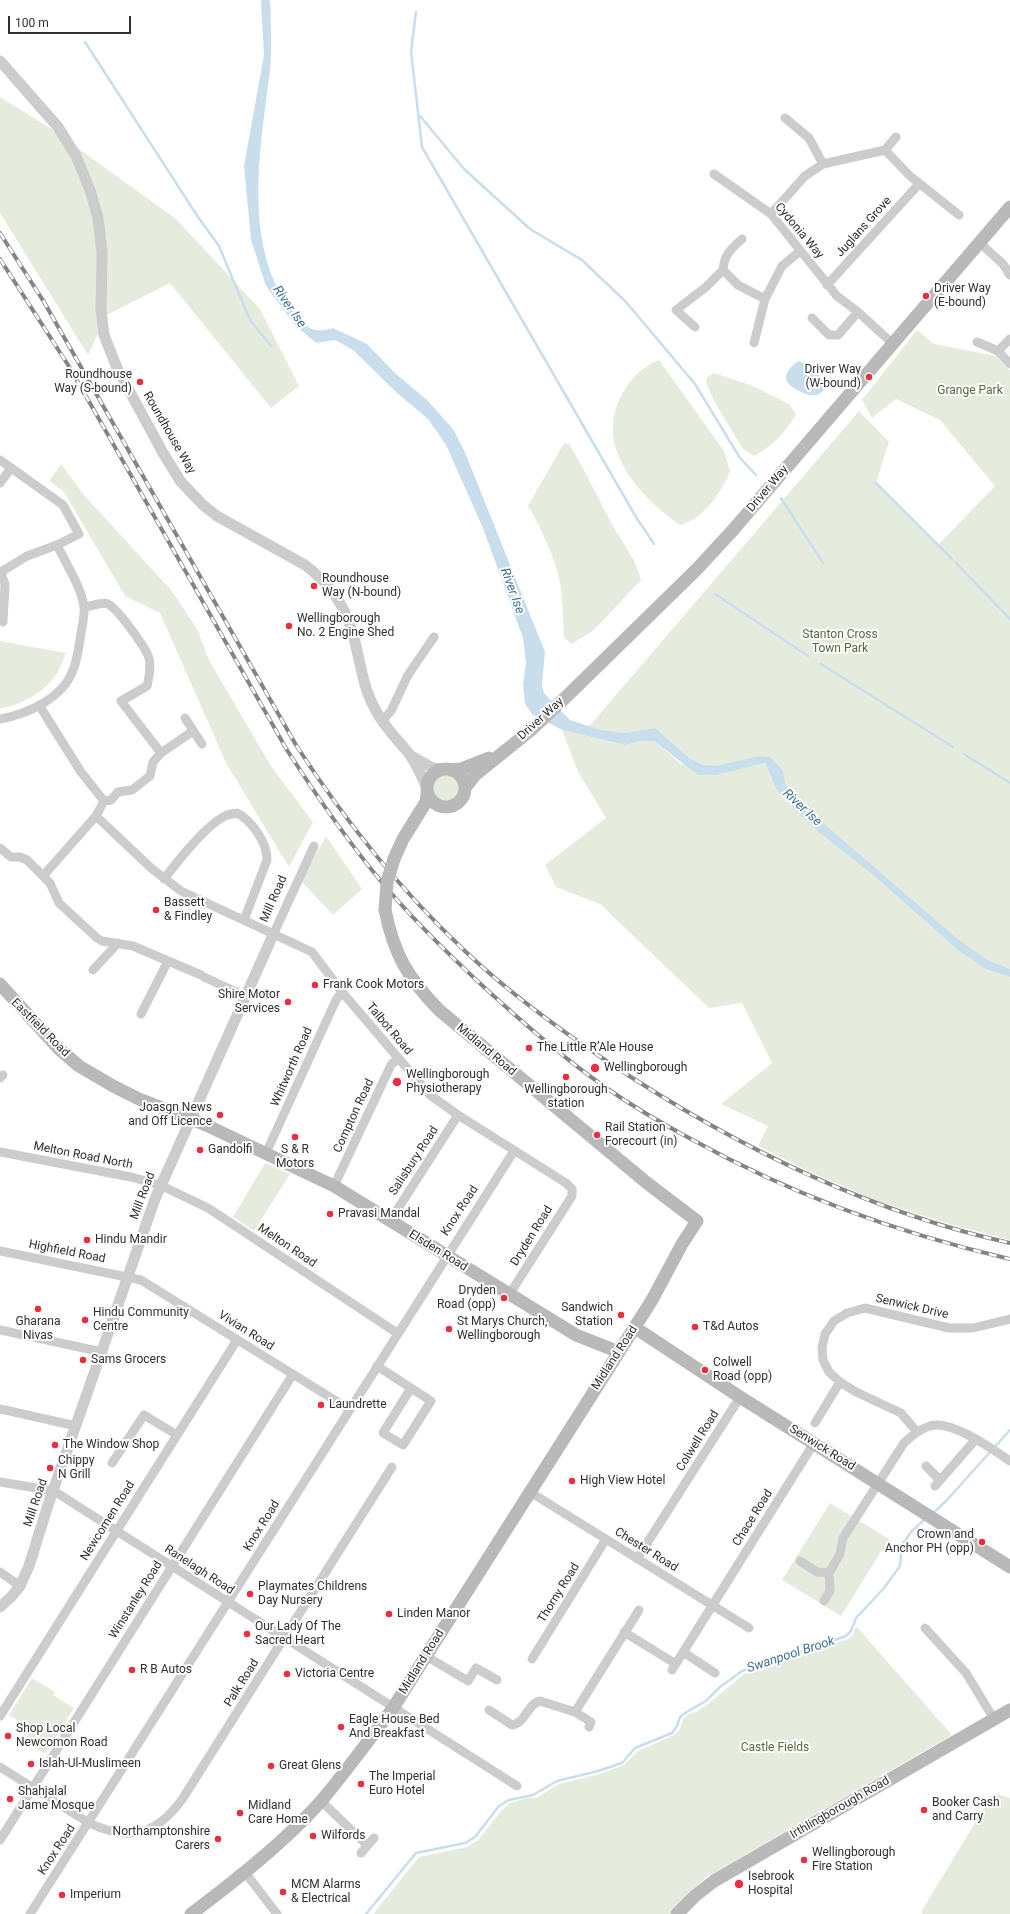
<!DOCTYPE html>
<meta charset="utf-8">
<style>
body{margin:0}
#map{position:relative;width:1010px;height:1914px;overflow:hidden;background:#fff;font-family:Roboto,sans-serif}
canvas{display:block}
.scale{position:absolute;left:8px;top:16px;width:123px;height:18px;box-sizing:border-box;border:2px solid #2f2f2f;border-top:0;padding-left:5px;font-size:12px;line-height:14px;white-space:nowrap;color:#2f2f2f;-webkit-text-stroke:3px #fff;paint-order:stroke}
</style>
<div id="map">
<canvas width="1010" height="1914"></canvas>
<div class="scale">100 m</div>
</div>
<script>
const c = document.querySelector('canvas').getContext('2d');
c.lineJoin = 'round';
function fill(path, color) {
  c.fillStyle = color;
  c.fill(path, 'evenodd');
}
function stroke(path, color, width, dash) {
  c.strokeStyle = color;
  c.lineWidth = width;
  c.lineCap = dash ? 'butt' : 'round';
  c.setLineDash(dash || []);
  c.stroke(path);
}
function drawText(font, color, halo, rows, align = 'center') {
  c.font = font + ' Roboto,sans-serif';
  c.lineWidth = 4;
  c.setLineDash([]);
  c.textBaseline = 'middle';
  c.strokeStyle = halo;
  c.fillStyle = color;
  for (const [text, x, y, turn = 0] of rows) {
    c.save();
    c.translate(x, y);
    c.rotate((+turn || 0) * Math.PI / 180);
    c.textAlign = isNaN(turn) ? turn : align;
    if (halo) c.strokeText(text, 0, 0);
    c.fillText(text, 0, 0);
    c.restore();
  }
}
const green = new Path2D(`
 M0 97 50 128 176 219 260 309 299 386 271 408 170 283 107 315 88 355 0 213Z
 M917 330 934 344 996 356 1010 371V971L960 949 781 790 766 757 698 770 654 735 619 738 586 730 859 411 889 442 876 483 937 546 995 486 940 420 896 399 872 418 862 400Z
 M659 360 724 451 730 471C721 493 704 519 680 525 639 496 593 447 622 394 631 378 642 367 659 360Z
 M714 373 753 386 789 404 796 414C786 432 773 446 754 456L743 449 715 403 706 383 707 377Z
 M564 443 569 444C586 471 598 499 613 526 623 543 637 561 641 580L594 630 572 644 564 638C563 616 563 592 557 570 551 550 539 524 528 506Z
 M61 464 84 495 172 591 197 629 209 660 271 766 313 822 289 867 226 763 160 613 125 596 64 492 49 481Z
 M0 641 66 653C63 660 61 667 57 673 48 690 19 707 0 708Z
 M562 730 625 745 641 741H654L680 763 717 775 765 763 776 789 798 813 821 834 874 876 959 951 985 969 1010 977V1240L949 1224 877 1201 808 1171 758 1146 768 1126 721 1104 772 1063 742 1003 709 1008 600 904 556 887 545 865 606 818 578 772Z
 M433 788a13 13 0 1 1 26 0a13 13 0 1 1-26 0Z
 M326 836 362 889 333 915 301 881Z
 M265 1163 290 1174 254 1231 233 1217Z
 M830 1503 889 1539 841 1616 782 1580Z
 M856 1626 952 1735 705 1878 669 1914H373L419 1857 467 1847 478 1840 502 1810 510 1803 527 1798H536L559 1784 600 1774 624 1765 638 1751 674 1735 680 1729 683 1719 690 1713 696 1712 708 1704 744 1674 766 1669 784 1660 848 1639 853 1634Z
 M32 1678 55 1692 53 1695 74 1708 45 1754 24 1741 32 1729 9 1715Z
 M993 1793 1010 1798V1914H923L921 1912Z`);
const water = new Path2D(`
 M261 0H270C271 23 272 47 270 70 262 137 246 218 275 283 279 292 286 300 292 308 305 326 310 335 333 328L367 344 395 373 427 400 453 429 464 450 545 652 542 685 544 693 570 720 601 730 624 733 655 728 689 758 703 765 716 766 760 756 770 757 783 771 785 783 788 790 801 804 960 941 989 961 1010 969V977L985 969 959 951 874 876 821 834 798 813 776 789 765 763 717 775H698L654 741H641L625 745 562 730 532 714 525 704 523 684 526 663 523 638 483 528 446 445 428 419 397 393 353 350 335 340 316 343 295 325 266 286 251 240 244 166 264 55Z
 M798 361C811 365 820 373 826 385 824 390 821 394 816 395 810 396 805 394 801 392 781 383 782 373 798 361Z`);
const stream = new Path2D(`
 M416 12 411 51 422 147 636 517 654 544
 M85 42 198 217 219 246 250 320 271 346
 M420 116 464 169 530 229 582 260 626 302 695 384 740 458 756 475
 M876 483 952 559
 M781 498 823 563
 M956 563 1010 619
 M715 594 808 656
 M821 664 953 747
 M964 754 1010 783
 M932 1514 946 1501 1010 1430
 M366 1914 416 1853 465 1843 475 1837 499 1806 509 1800 533 1795 557 1781 598 1771 622 1763 635 1748 672 1733 677 1726 680 1717 688 1711 706 1701 720 1687 742 1671 764 1665 846 1636 851 1631 856 1618 884 1588 900 1566 902 1545 911 1532 926 1518`);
const minor = new Path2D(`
 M785 118 809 138 823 164
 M885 150 910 176 959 215
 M714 174 771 214 837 296 858 312 892 343
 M771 214 805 176 823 164 885 150 896 137
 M980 243 1003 264 1010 275
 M723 270 738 285 765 299
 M827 285 919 184
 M812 318 829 335H838L858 312
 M695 327 676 310 706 287 723 270C724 255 731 249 742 239
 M977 342 998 351 1010 364
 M754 343 765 299 782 266 800 251
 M998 351 1010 339
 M0 460 63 505 79 534 57 545 27 556 1 572
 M0 483 11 468
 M0 571 5 584 3 622
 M84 607C91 607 102 601 108 604 118 609 146 648 149 658 151 668 149 678 147 686L121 701 161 753
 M39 705 81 772 104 801
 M185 718 202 744
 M0 719C28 714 63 698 73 670 77 661 78 650 80 640 81 630 85 617 84 607 81 586 66 564 57 545
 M382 721 391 711 408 675 434 637
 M104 801 111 800 118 792 132 790 150 776 153 762 161 753 193 731
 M96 816 151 868 181 891 312 952 342 992 430 1095 458 1115 566 1183 572 1189V1196L509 1295
 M0 848 11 857H20L27 860 50 883 59 903 97 938 102 941 133 946 201 975
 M43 876 96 816 104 801
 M164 879C178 861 205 826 225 816 228 814 233 814 237 813 252 821 267 842 267 860L244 920
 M273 935 314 846
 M93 970 118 943
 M204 977 245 996
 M141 1014 168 961
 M0 1078 3 1075
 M0 1152 131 1177 160 1185 208 1208 397 1333
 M266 1153 336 1000 342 992
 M334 1186 391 1065 398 1058
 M390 1221 458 1115
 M0 1251 141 1280 349 1409
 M0 1330 102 1352
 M377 1366 431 1401 403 1445 383 1433 411 1388
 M0 1409 76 1426
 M815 1423 840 1382
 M917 1432 901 1413 856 1392 840 1382 829 1372 823 1360 822 1348 825 1334 834 1321 847 1313 865 1308 949 1328H973L1010 1319
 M112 1463 144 1415 177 1435
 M926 1466 940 1480
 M0 1482 54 1491 517 1786
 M935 1486 976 1439
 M530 1492 749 1628
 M637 1559 740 1397
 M800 1561 817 1572 829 1573
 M0 1572 20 1586
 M824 1601 830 1591 829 1573 840 1554 843 1538 904 1443C912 1436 919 1429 930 1426 950 1419 993 1449 1010 1461
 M925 1628 966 1673 994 1719
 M624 1632 676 1664
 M683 1652 715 1673
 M426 1656 468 1681 476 1668 497 1680
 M532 1659 606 1539
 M672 1670 814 1443
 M489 1710 512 1725C526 1723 527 1704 540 1701L575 1712 591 1722 589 1727
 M575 1712 639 1610
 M0 1716 237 1340
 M0 1767 89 1823C130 1842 157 1835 183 1798L392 1467
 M321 1801 367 1845
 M0 1840 293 1374
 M361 1853 374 1838
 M244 1871 277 1914
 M30 1914 514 1151`);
const tertiary = new Path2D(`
 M0 61 58 127 76 156 90 190 98 218 102 252 101 310 104 335 117 368 163 453 181 482 203 505 217 516 305 565C326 581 343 602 351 628 360 655 361 684 375 709 384 727 398 740 410 755 417 765 422 777 427 788
 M413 757 433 768 443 769
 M0 1607 11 1597 20 1586 29 1566 48 1505 155 1199 273 935`);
const secondary = new Path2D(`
 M427 788a19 19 0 1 1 38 0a19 19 0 1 1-38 0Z
 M451 770 461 769 489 758
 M465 788 475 775 531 730 567 696 697 569 733 530 1010 207
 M394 859 403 839 426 802 427 794
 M0 984 58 1048 79 1066 113 1086 139 1099 206 1125 334 1186 576 1335 619 1352
 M634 1327 740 1397 1010 1567
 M191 1914C235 1881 286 1841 322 1800 347 1770 370 1739 393 1708L652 1300 682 1244 697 1221 647 1183 439 1010C407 977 394 954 385 910
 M677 1914 695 1896 714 1881 1010 1710`);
const rail = new Path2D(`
 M0 233 44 302 296 745C345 821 401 891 466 952 509 993 559 1029 608 1062 731 1144 865 1211 1010 1243
 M0 259 70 368 287 750C316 795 346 839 380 880 412 919 448 954 485 988 523 1023 562 1057 605 1087 632 1106 661 1123 691 1139 792 1195 897 1233 1010 1259`);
const secondaryBridge = new Path2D(`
 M385 910 387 882 394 859`);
const markers = [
 [926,296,4,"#e7303e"],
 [869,377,4,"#e7303e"],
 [140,382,4,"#e7303e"],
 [314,586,4,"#e7303e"],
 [289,626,4,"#e7303e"],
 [156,910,4,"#e7303e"],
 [315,985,4,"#e7303e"],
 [288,1002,4,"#e7303e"],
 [529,1048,4,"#e7303e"],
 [595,1068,5,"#e7303e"],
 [566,1077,4,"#e7303e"],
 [397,1082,5,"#e7303e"],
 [220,1115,4,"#e7303e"],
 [597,1135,4,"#e7303e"],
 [295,1137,4,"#e7303e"],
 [200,1150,4,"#e7303e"],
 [330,1214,4,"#e7303e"],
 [87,1240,4,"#e7303e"],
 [504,1298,4,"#e7303e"],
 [38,1309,4,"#e7303e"],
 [621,1315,4,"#e7303e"],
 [85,1320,4,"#e7303e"],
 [695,1327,4,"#e7303e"],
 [449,1329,4,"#e7303e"],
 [83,1360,4,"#e7303e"],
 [705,1370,4,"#e7303e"],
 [321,1405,4,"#e7303e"],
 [55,1445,4,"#e7303e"],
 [50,1468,4,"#e7303e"],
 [572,1481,4,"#e7303e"],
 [982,1542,4,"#e7303e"],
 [250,1594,4,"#e7303e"],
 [389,1614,4,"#e7303e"],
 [247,1634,4,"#e7303e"],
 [132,1670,4,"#e7303e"],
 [287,1674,4,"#e7303e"],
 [341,1727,4,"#e7303e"],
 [8,1736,4,"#e7303e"],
 [31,1764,4,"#e7303e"],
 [271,1766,4,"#e7303e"],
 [361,1784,4,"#e7303e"],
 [10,1799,4,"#e7303e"],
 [924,1810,4,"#e7303e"],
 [240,1813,4,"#e7303e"],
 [313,1836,4,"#e7303e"],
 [218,1839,4,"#e7303e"],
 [804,1860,4,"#e7303e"],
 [739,1884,5,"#e7303e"],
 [283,1892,4,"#e7303e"],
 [62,1895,4,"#e7303e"]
];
const streetNames = [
 ["Juglans Grove",864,227,-48],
 ["Cydonia Way",799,231,50],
 ["Roundhouse Way",169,433,60],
 ["Driver Way",768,489,-50],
 ["Driver Way",541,719,-42],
 ["Mill Road",274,899,-66],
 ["Eastfield Road",40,1028,45],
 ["Talbot Road",389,1029,50],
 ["Midland Road",486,1050,40],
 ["Whitworth Road",292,1067,-66],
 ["Compton Road",354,1116,-65],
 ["Melton Road North",83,1156,11],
 ["Salisbury Road",414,1161,-57],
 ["Mill Road",143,1196,-69],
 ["Knox Road",460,1211,-57],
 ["Dryden Road",532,1236,-58],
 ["Melton Road",287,1246,34],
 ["Elsden Road",438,1251,32],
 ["Highfield Road",67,1252,11],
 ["Senwick Drive",912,1307,13],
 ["Vivian Road",246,1331,32],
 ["Midland Road",615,1358,-57],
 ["Colwell Road",698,1441,-58],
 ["Senwick Road",822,1448,32],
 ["Mill Road",36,1503,-71],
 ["Chace Road",753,1518,-58],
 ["Newcomen Road",108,1521,-58],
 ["Knox Road",262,1526,-58],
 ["Chester Road",646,1550,32],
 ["Ranelagh Road",199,1570,33],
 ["Thorny Road",559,1593,-58],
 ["Winstanley Road",136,1600,-58],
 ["Midland Road",422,1662,-58],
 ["Palk Road",242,1683,-58],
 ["Irthlingborough Road",840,1808,-30],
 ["Knox Road",57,1850,-57]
];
const poiNames = [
 ["Driver Way",934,289],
 ["(E-bound)",934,303],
 ["Driver Way",861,370,"right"],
 ["(W-bound)",861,384,"right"],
 ["Roundhouse",132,375,"right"],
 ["Way (S-bound)",132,389,"right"],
 ["Roundhouse",322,579],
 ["Way (N-bound)",322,593],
 ["Wellingborough",297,619],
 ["No. 2 Engine Shed",297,633],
 ["Bassett",164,903],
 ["& Findley",164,917],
 ["Frank Cook Motors",323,985],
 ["Shire Motor",280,995,"right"],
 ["Services",280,1009,"right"],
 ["The Little R’Ale House",537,1048],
 ["Wellingborough",604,1068],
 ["Wellingborough",406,1075],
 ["Physiotherapy",406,1089],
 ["Wellingborough",566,1090,"center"],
 ["station",566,1104,"center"],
 ["Joasgn News",212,1108,"right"],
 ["and Off Licence",212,1122,"right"],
 ["Rail Station",605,1128],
 ["Forecourt (in)",605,1142],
 ["Gandolfi",208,1150],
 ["S & R",295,1150,"center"],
 ["Motors",295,1164,"center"],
 ["Pravasi Mandal",338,1214],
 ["Hindu Mandir",95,1240],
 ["Dryden",496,1291,"right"],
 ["Road (opp)",496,1305,"right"],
 ["Sandwich",613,1308,"right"],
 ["Station",613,1322,"right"],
 ["Hindu Community",93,1313],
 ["Centre",93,1327],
 ["Gharana",38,1322,"center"],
 ["Nivas",38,1336,"center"],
 ["St Marys Church,",457,1322],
 ["Wellingborough",457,1336],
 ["T&d Autos",703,1327],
 ["Sams Grocers",91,1360],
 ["Colwell",713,1363],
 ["Road (opp)",713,1377],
 ["Laundrette",329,1405],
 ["The Window Shop",63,1445],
 ["Chippy",58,1461],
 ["N Grill",58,1475],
 ["High View Hotel",580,1481],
 ["Crown and",974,1535,"right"],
 ["Anchor PH (opp)",974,1549,"right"],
 ["Playmates Childrens",258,1587],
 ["Day Nursery",258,1601],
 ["Linden Manor",397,1614],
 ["Our Lady Of The",255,1627],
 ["Sacred Heart",255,1641],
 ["R B Autos",140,1670],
 ["Victoria Centre",295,1674],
 ["Eagle House Bed",349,1720],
 ["And Breakfast",349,1734],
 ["Shop Local",16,1729],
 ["Newcomon Road",16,1743],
 ["Islah-Ul-Muslimeen",39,1764],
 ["Great Glens",279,1766],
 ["The Imperial",369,1777],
 ["Euro Hotel",369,1791],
 ["Shahjalal",18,1792],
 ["Jame Mosque",18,1806],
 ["Booker Cash",932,1803],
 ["and Carry",932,1817],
 ["Midland",248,1806],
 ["Care Home",248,1820],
 ["Northamptonshire",210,1832,"right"],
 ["Carers",210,1846,"right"],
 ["Wilfords",321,1836],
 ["Wellingborough",812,1853],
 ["Fire Station",812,1867],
 ["Isebrook",748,1877],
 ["Hospital",748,1891],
 ["MCM Alarms",291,1885],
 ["& Electrical",291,1899],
 ["Imperium",70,1895]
];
const parkNames = [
 ["Grange Park",970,391],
 ["Stanton Cross",840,635],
 ["Town Park",840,649],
 ["Castle Fields",775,1748]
];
const waterNames = [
 ["River Ise",289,307,55],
 ["River Ise",512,591,70],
 ["River Ise",802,808,43],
 ["Swanpool Brook",791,1655,-18]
];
fill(green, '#e5ecdd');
fill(water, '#c9deec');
stroke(stream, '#c9deec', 2.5);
stroke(minor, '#ccc', 9);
stroke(tertiary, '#ccc', 11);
stroke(secondary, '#b9b9b9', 13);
stroke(rail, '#848484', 4);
stroke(rail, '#fff', 2.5, [8]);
stroke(secondaryBridge, '#b9b9b9', 13);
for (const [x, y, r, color] of markers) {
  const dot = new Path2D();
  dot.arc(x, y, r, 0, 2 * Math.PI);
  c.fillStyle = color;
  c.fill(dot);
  stroke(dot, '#fff', 1.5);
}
drawText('12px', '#2f2f2f', '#fff', streetNames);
drawText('12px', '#2f2f2f', '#fff', poiNames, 'left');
drawText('12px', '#526b3c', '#fff', parkNames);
drawText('italic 13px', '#3c7192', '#fff', waterNames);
</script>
